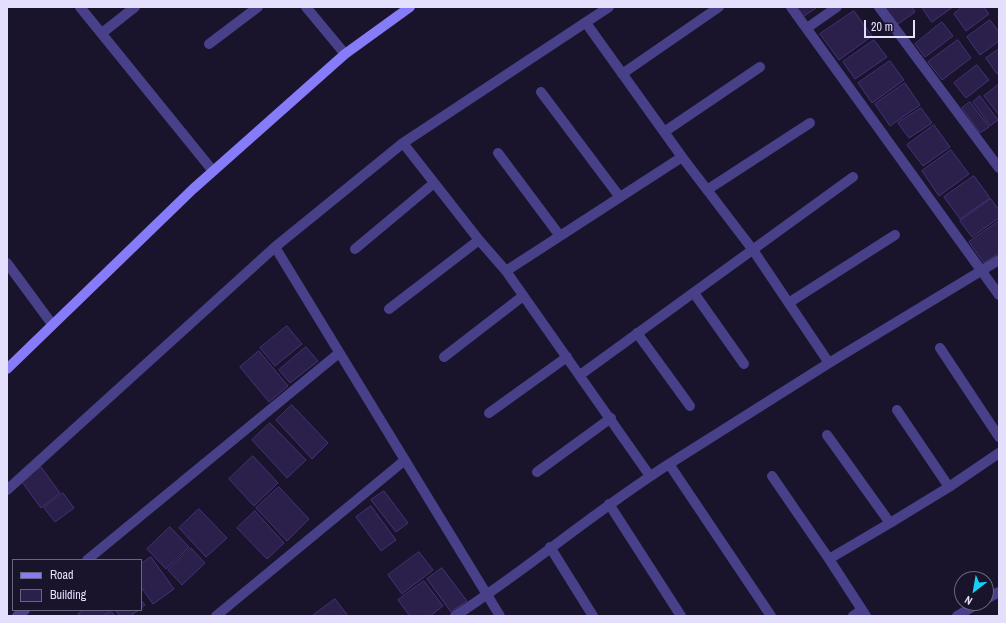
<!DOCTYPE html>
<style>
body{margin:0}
#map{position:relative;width:1006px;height:623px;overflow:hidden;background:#19132c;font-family:"Archivo Narrow",sans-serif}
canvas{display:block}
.frame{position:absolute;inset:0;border:8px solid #e4dffd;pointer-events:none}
.legend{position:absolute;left:12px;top:559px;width:130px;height:52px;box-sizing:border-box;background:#19132c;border:1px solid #6a6580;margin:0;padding:5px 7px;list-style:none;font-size:12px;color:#e4dffd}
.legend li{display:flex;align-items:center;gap:8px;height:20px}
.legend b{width:20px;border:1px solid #6a6580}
.north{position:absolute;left:954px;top:571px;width:40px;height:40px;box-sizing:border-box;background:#19132c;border:1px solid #6a6580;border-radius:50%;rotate:211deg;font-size:11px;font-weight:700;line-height:16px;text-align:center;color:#e4dffd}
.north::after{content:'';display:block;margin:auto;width:14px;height:18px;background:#15d0f4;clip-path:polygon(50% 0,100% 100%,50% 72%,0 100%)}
.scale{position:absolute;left:864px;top:20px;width:51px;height:18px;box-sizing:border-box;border:2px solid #e4dffd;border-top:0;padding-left:5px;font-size:12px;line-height:14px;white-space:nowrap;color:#e4dffd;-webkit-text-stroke:3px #19132c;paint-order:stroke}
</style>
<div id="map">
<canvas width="1006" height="623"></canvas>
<div class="frame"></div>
<ul class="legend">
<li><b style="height:5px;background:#867bf9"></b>Road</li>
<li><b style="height:11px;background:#2b204c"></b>Building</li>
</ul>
<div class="north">N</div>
<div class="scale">20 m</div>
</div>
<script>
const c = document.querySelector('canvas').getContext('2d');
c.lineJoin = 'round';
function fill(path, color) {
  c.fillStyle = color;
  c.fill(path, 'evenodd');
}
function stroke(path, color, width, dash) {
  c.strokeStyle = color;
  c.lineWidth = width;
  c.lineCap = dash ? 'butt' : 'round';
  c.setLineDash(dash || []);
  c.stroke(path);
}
const building = new Path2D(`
 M793 7H815L816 8 801 18Z
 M885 7H912L915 12 898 24Z
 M922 7H953L932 22Z
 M962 7H984L989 14 966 31 954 14Z
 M854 11 872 36 839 60 820 34Z
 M990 20 999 32V41L980 55 967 37Z
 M942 22 953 36 925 57 915 44Z
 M874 40 887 57 855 79 843 62Z
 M958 40 971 58 942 80 928 62Z
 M999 49V73L997 74 986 58Z
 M890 61 904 80 872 103 858 83Z
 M977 65 989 80 966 98 954 83Z
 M905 83 920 105 890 126 875 104Z
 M998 85 999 87V115L984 96Z
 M980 96 998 120 990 126 973 102Z
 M970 102 989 127 980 133 962 108Z
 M921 108 932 123 909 138 898 123Z
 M934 125 950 147 923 166 907 145Z
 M951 150 969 174 939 196 922 171Z
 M974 176 990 198 960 219 944 197Z
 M991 199 999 210V218L972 237 960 221Z
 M999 221V253L984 263 969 242Z
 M287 326 302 344 275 366 260 348Z
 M306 347 318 361 290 383 279 370Z
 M259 351 288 386 269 402 240 367Z
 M292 405 328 443 312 459 276 420Z
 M270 423 306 460 287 478 252 440Z
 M253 456 278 483 254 506 229 479Z
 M41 467 60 493 41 508 22 482Z
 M279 487 309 519 287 541 256 508Z
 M384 491 408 523 396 532 371 500Z
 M63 493 74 508 55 522 44 508Z
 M371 506 396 540 381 551 356 517Z
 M199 509 227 538 206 557 179 528Z
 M255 511 284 543 267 559 237 528Z
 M170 527 189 547 166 569 147 549Z
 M191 548 205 563 182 585 168 570Z
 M419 552 433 570 402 594 388 575Z
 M151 557 174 589 153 604 141 587V564Z
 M442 568 467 601 451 612 427 579Z
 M424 581 443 606 430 616H410L398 600Z
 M335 599 348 616H312Z
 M141 600 145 605 141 608Z
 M84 610H111L103 616H80L78 614Z
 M116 610H139L130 616H120Z
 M112 612 115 616H106Z`);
const street = new Path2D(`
 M80 7 213 171
 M306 7 345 54
 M791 7 999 295
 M879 7 999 168
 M586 23 682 157 753 250 829 363
 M807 28 837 7
 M102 33 135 7
 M209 44 258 7
 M622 74 719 7
 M541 92 619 196
 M664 132 760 67
 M403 143 479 240 506 271 650 476
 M498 153 560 236
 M707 190 810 123
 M275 247 500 616
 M355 249 434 183
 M7 263 52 324
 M506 271 682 157
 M694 293 744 364
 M790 302 895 235
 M389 309 479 240
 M637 333 690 406
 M940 348 999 437
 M444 357 523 296
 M580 375 853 177
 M897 410 949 487 999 453
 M489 413 567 357
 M827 435 890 523 949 487
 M537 472 611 418
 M772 476 829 559 890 523
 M7 490 275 247 403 143 609 7
 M609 504 681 616
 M550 547 593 616
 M829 559 866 616
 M87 560 339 353
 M986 599 999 592
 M17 616 25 610
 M216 616 405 460
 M455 616C529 568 595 511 669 464
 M771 616 669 464 829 363 999 260
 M853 616 862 610
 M957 616 979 603`);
const secondary = new Path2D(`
 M7 369 193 189 345 54 410 7`);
fill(building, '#2b204c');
stroke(building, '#453376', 1);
stroke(street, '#484088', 10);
stroke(secondary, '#867bf9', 10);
</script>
